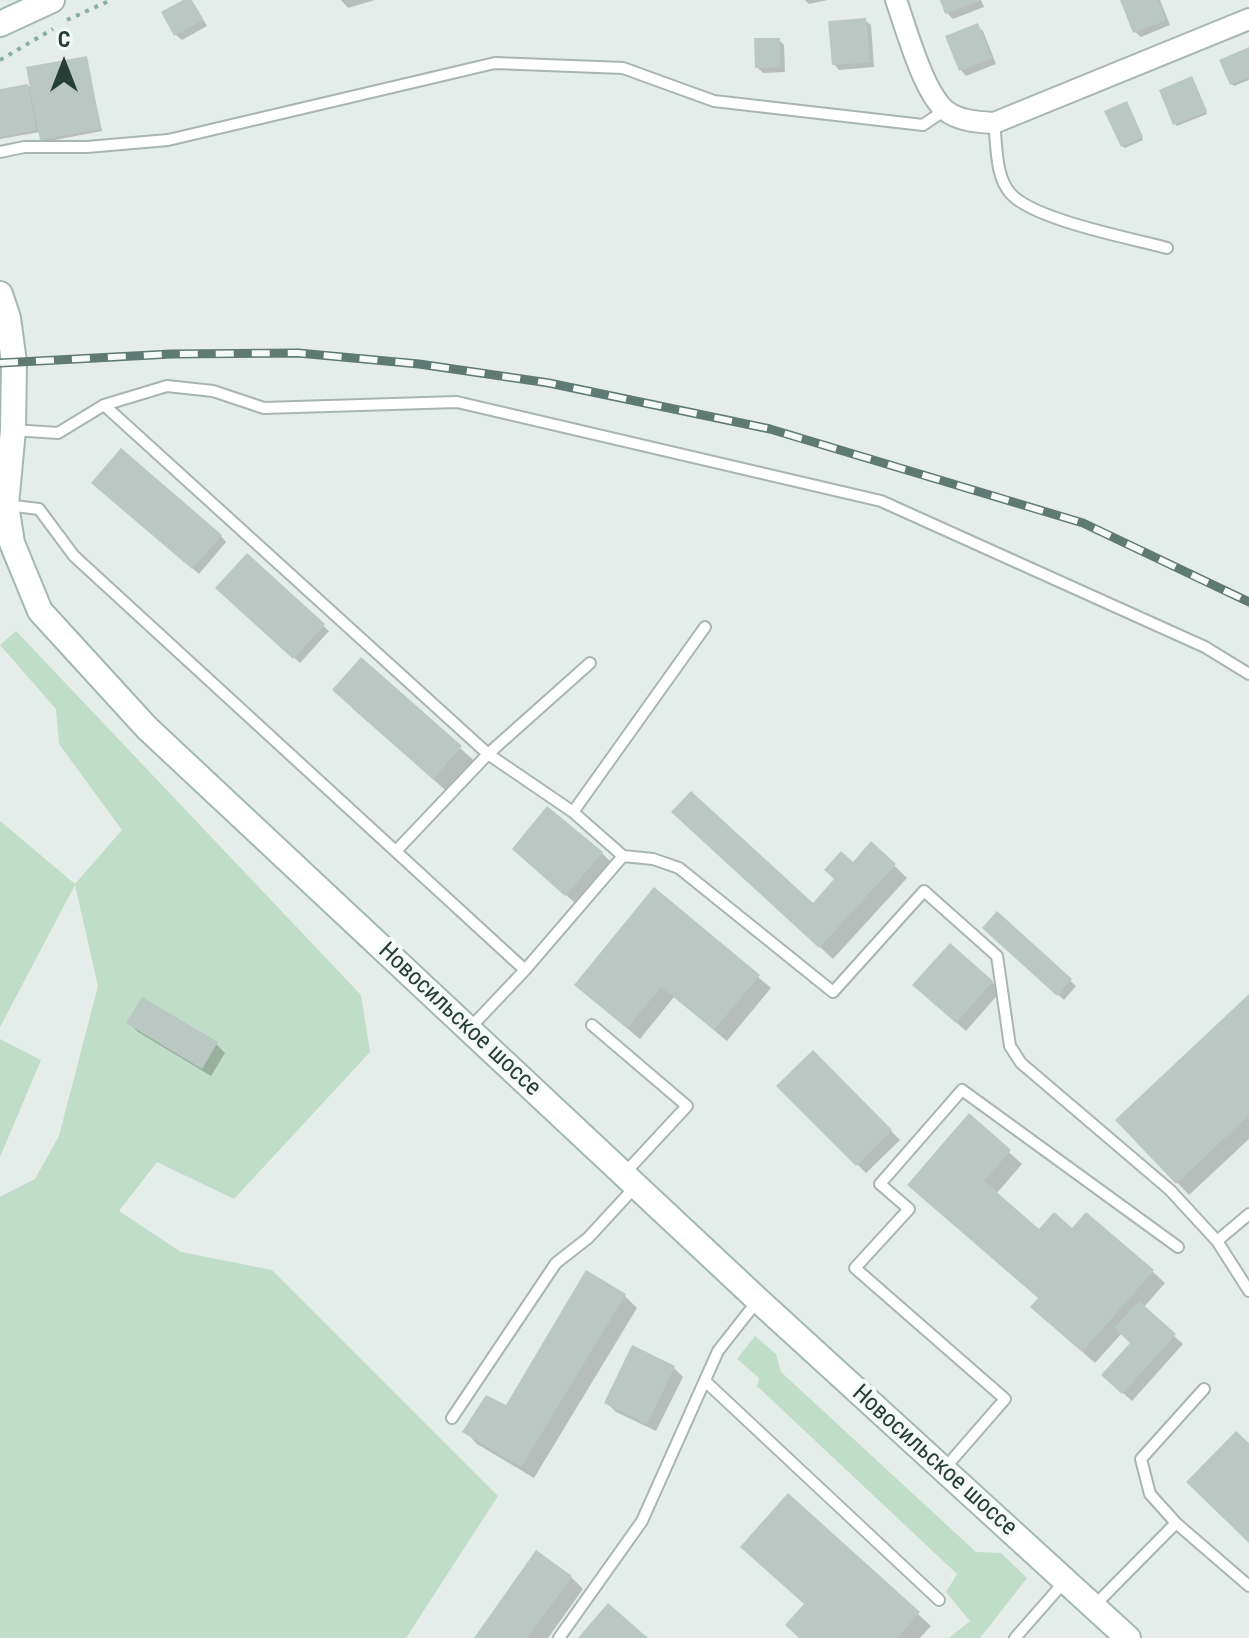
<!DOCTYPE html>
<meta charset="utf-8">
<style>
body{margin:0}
#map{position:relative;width:1249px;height:1638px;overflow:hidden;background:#e5edea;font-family:"Roboto Condensed",sans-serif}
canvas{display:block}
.north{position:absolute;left:24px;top:24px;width:80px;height:80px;-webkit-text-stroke:6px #f5faf8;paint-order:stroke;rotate:0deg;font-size:22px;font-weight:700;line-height:32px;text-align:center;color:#253e38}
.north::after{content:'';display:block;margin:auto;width:28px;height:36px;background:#253e38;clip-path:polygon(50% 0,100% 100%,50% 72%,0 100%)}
</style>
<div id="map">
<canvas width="1249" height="1638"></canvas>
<div class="north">С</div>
</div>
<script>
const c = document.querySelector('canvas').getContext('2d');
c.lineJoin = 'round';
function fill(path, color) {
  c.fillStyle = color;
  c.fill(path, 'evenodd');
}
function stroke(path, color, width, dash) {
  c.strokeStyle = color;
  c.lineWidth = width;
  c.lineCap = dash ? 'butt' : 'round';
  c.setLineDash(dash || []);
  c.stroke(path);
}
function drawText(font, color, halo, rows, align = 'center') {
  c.font = font + ' "Roboto Condensed",sans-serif';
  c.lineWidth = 8;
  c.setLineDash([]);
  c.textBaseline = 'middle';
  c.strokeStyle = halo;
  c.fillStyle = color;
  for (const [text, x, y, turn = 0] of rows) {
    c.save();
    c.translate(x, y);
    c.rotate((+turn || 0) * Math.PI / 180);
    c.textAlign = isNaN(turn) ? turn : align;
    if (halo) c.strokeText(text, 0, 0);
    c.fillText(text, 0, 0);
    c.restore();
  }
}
const green = new Path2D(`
 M16 631 361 995 370 1052 234 1199 157 1162 119 1211 181 1252 272 1270 498 1496 406 1638H0V1197L35 1179 59 1136 98 986 75 885 0 1027V821L75 884 122 830 59 744 56 709 0 645Z
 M0 1039 41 1060 0 1157Z
 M755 1336 776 1354 781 1372 976 1552 1001 1553 1027 1578 980 1638H949L970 1621 946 1592 957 1574 757 1386 759 1378 737 1359Z`);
const shadow = new Path2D(`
 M187 0 195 5 207 26 182 40 176 35Z
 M341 0H375L348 8Z
 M805 0H828L809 4Z
 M942 0H981L984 7 953 19 947 13Z
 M1122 0H1160L1170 25 1141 37 1135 32Z
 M865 20 871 25 874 67 839 70 834 64Z
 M977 26 983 31 996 64 966 76 961 70Z
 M779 40 784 45 785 72 763 73 757 67Z
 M1249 49V80L1234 86 1231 84Z
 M86 58 102 131 44 142 40 132 0 139V91L32 86Z
 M1194 81 1207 114 1177 126 1175 124Z
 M1128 106 1143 140 1125 148 1122 146Z
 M100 489 221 536 226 542 199 574Z
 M247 556 329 631 300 663 218 588Z
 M361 660 479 765 452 796 352 708Z
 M686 824 813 905 872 844 907 878 833 959Z
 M602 853 611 862 575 903 524 858Z
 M655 890 771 988 727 1041 674 997 640 1039 589 997Z
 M998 914 1076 986 1064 1000 985 928Z
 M992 982 1001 991 966 1031 924 994Z
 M1249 997V1139L1189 1195 1118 1120Z
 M129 1023 216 1044 225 1053 211 1076 138 1032Z
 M813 1053 900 1140 866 1173 779 1086Z
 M969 1116 1022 1164 996 1194 1039 1232 1152 1271 1165 1283 1143 1308 1183 1344 1132 1401 1113 1384 1133 1343 1122 1333 1095 1363 1045 1319 1040 1299 922 1197Z
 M587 1272 625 1296 637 1308 534 1478 477 1444 465 1431 506 1408Z
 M674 1368 683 1377 656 1431 616 1412 607 1403Z
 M788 1496 931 1626 920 1638H801L806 1605Z
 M571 1577 583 1589 548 1638H476Z`);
const building = new Path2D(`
 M183 0H192L203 20 174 36 161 12Z
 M940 0H981L945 14Z
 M1120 0H1158L1166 20 1133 33Z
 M866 18 870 62 832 65 828 21Z
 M978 23 992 58 959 71 945 36Z
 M754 38H780V67L755 68Z
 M1249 47V77L1230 85 1219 60Z
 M87 56 101 129 40 140 26 67Z
 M1192 76 1207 111 1173 125 1159 90Z
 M28 84 36 130 0 137V89Z
 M1127 101 1143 137 1121 147 1104 111Z
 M121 448 222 535 192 569 91 483Z
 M247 553 325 624 293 659 215 588Z
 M361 657 462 746 433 779 332 690Z
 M691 791 813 903 834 879 824 870 841 851 853 862 871 841 896 864 819 948 671 812Z
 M547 806 603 852 565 896 512 849Z
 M654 887 760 975 714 1030 661 987 627 1028 574 985Z
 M997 911 1072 979 1057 996 982 928Z
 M950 943 993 981 956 1023 912 985Z
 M1249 994V1115L1176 1184 1115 1120Z
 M142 997 218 1042 202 1069 126 1023Z
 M813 1050 892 1130 856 1166 776 1086Z
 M969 1113 1011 1150 984 1181 1039 1229 1054 1212 1072 1228 1086 1212 1154 1270 1082 1352 1030 1307 1038 1298 907 1185Z
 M586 1270 626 1294 521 1467 462 1432 486 1395 506 1405Z
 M1139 1301 1176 1334 1122 1394 1101 1375 1130 1343 1114 1328Z
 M632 1345 675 1366 647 1424 604 1403Z
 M1236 1431 1249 1443V1543L1186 1482Z
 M788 1493 920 1612 897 1638H799L785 1625 804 1604 740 1547Z
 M536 1550 572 1576 527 1638H474Z
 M608 1603 648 1638H578Z`);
const path = new Path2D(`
 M67 20 111 0
 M0 60 53 29`);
const lane = new Path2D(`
 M994 123C997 145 995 177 1011 194 1035 220 1130 238 1167 248
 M0 152 24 147H87L168 140 495 63 623 68 714 101 923 125 945 110
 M104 405 488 754 573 812 705 627
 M13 430 58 433 104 405 167 386 213 391 264 408 457 402 881 501 1205 647 1249 674
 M6 505 39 509 74 556 525 970 469 1029
 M396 851 488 754 590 663
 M623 856 653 859 679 868 833 992 924 891 997 956 1010 1046 1021 1063 1170 1190 1217 1241
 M525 970 623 856 573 812
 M592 1025 687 1106 624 1174
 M1249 1214 1217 1241 1249 1291
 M705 1381 939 1600
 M452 1418 556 1263 588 1238 635 1187
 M945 1468 1005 1399 855 1268 909 1209 880 1184 962 1090 1178 1247
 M1176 1523 1249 1586
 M1094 1606 1176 1523 1150 1494 1141 1459 1204 1389
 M559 1638 642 1521 718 1351 758 1300
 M1015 1638 1065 1581`);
const street = new Path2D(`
 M896 0C906 28 923 91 945 110 958 121 978 122 994 123L1249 19`);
const secondary = new Path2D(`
 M0 24 52 0
 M0 294 8 318 14 362 13 430 6 505 12 543 40 611 147 728 758 1300 1128 1638`);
const rail = new Path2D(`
 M0 363 171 354 298 353 419 364 549 383 770 429 1083 523 1249 602`);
const streetNames = [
 ["Новосильское шоссе",459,1020,43],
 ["Новосильское шоссе",934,1461,42]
];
fill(green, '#bfddc8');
fill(shadow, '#0003');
fill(building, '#bac8c3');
stroke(lane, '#a8b5b1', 14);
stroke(street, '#a8b5b1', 24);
stroke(secondary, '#a3b8b2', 28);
stroke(path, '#87afa4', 4, [4, 6]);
stroke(lane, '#fff', 10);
stroke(street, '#fff', 20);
stroke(secondary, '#fff', 24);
stroke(rail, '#5f7973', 9);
stroke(rail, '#f5faf8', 6, [18]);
drawText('24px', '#253e38', '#f5faf8', streetNames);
</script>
